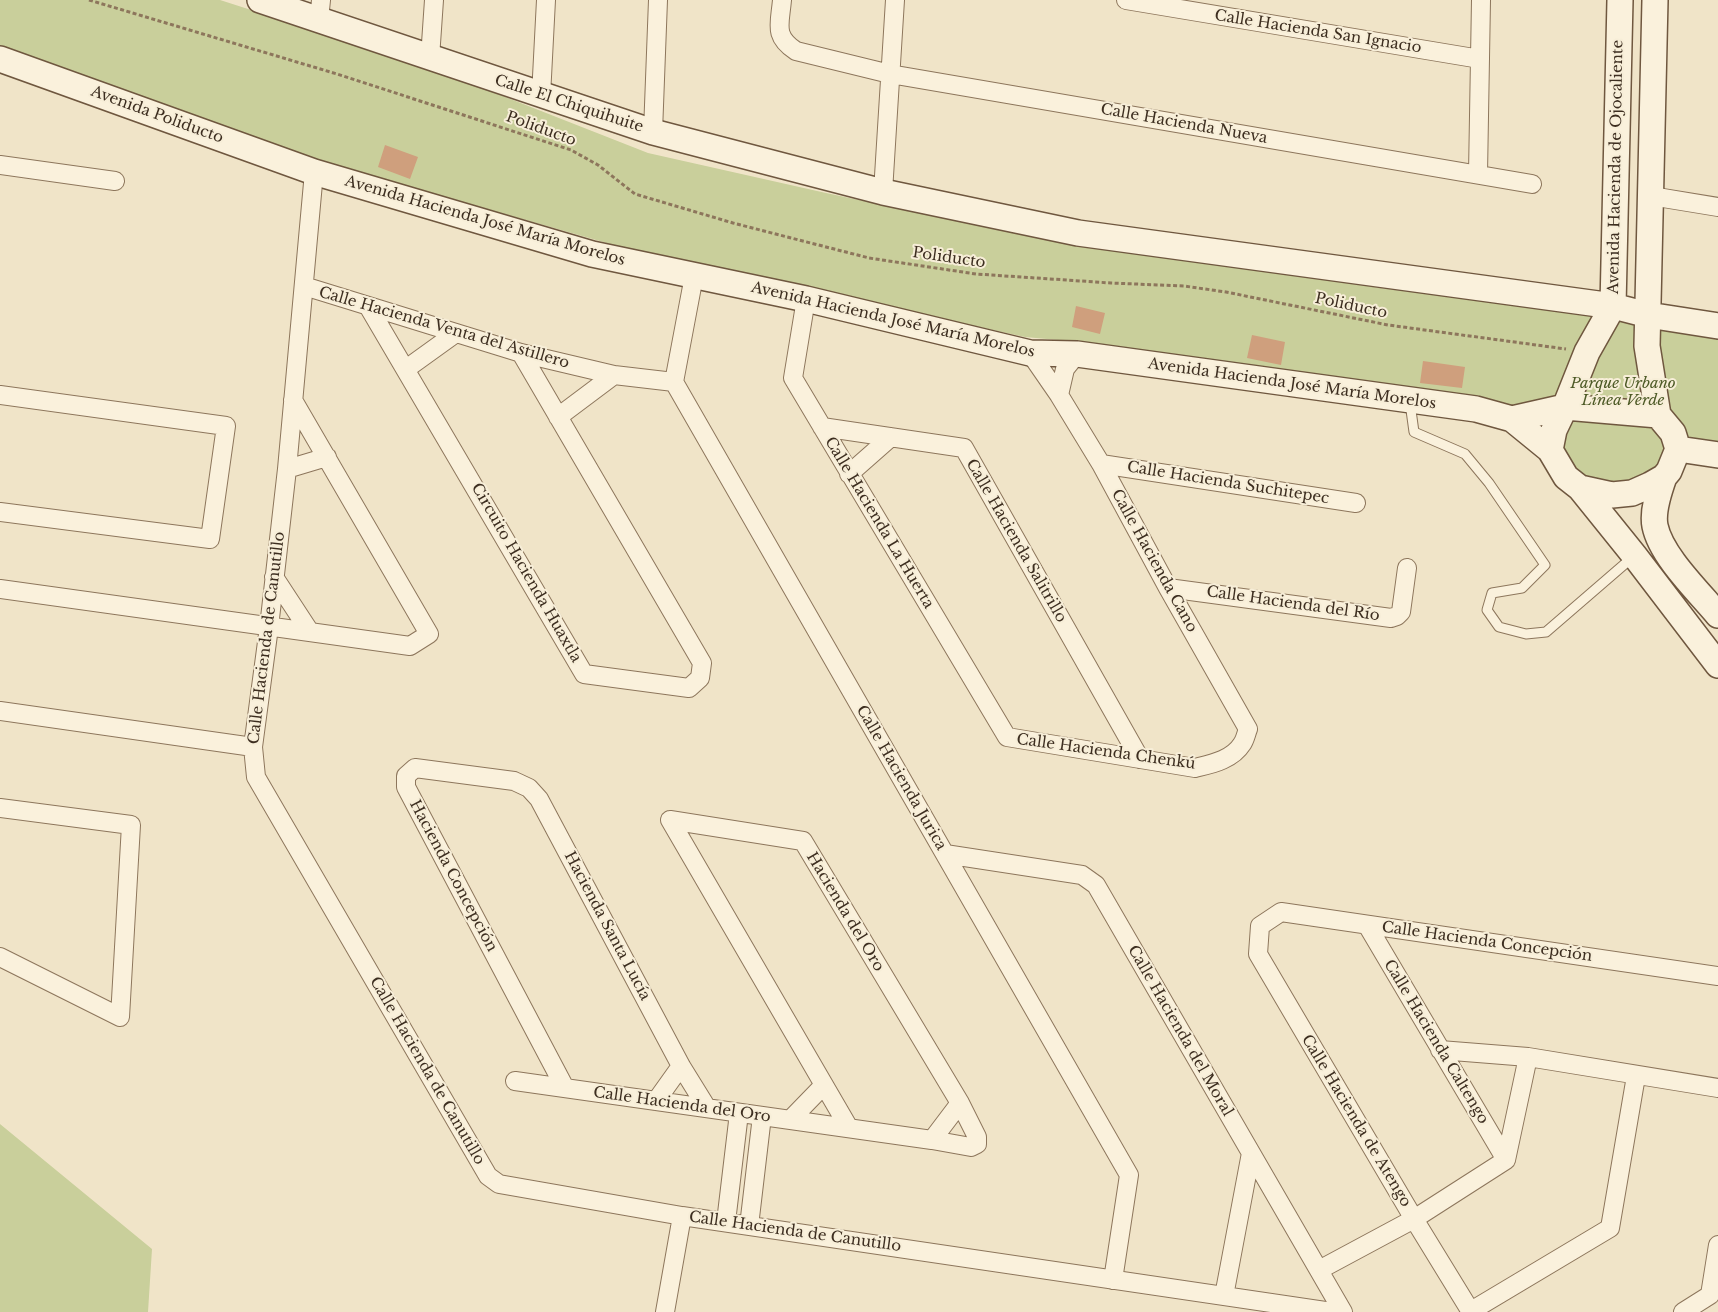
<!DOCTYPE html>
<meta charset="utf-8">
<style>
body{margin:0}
canvas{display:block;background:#f0e4c8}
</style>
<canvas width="1718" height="1312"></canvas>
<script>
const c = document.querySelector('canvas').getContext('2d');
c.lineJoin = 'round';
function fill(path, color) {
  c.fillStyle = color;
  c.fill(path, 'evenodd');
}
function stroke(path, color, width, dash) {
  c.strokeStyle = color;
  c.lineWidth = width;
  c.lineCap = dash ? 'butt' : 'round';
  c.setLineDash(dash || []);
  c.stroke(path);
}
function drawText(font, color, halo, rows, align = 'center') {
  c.font = font + ' "Libre Baskerville",serif';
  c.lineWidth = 4;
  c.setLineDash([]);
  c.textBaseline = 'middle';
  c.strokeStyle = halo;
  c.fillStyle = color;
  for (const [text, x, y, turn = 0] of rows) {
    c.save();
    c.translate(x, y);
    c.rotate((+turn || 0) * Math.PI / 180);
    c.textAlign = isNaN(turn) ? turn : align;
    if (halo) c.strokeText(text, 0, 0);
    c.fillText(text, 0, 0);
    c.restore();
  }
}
const green = new Path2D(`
 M0 0H220L429 67 648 153 826 193 1033 237 1381 288 1591 313 1663 331 1718 339V442L1693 438 1664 448 1658 468 1641 489 1595 495 1560 455 1565 428 1080 342 1025 337 649 255 318 161 0 49Z
 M0 1124 152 1249 148 1312H0Z`);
const building = new Path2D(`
 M385 145 418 157 410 179 378 167Z
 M1076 306 1105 313 1100 334 1072 327Z
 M1252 335 1285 342 1281 365 1247 358Z
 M1423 361 1465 367 1462 388 1420 383Z`);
const path = new Path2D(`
 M89 0 337 74 571 150 598 165 635 194 733 223 869 258 976 274 1111 283 1184 286 1226 292 1388 325 1566 349`);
const lane = new Path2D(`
 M1410 403 1414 432 1465 454 1489 483 1545 565 1522 588 1492 593 1487 610 1499 627 1526 634 1546 632 1634 556`);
const street = new Path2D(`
 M782 0C780 24 773 36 796 51L890 74 1532 184
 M1126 0 1480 59
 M319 20 321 0
 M430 58 434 0
 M541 96 546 0
 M653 132 658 0
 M0 165 115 181
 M314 172 287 469 269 627 253 747 256 777 488 1176 499 1184 682 1216 1332 1312
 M1478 174 1481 0
 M883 192 895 0
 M1651 196 1718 207
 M694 276 674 382 1129 1175 1113 1280
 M304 286 521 353 614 375 674 382
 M806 299 793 378 1007 737 1195 768C1211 764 1232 760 1242 744 1245 740 1246 734 1248 729L1168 588 1101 464 1059 395 1030 353
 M368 306 584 674 689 688 700 678 702 663 521 353
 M406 369 456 333
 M0 395 226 426 210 539 0 512
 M1059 395 1065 369 1077 354
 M558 417 614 375
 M822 427 964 448 1140 759
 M1101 464 1356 503
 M287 469 327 457
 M849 474 891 437
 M274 577 310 632
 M1168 588 1391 618 1397 616 1401 612 1407 568
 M0 589 410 646 429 634 293 400
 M0 711 253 747
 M0 808 131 825 120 1017 0 957
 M670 820 849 1128
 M945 854 1082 875 1096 885 1343 1312
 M1367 925 1506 1160
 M1440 1050 1528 1057 1718 1088
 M515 1081 932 1140 971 1147 977 1144V1137L960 1103 803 841 670 820
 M565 1088 406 787V776L415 768 514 781 529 788 539 799 681 1066 707 1108
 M656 1101 681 1066
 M790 1120 823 1086
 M932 1140 960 1103
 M726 1222 739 1113
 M749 1226 762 1116
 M1319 1270 1414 1219 1506 1160 1528 1057
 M1224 1296 1251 1153
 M1471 1311 1610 1228 1636 1076
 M665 1312 682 1216
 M1471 1312 1414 1219 1258 954 1260 926 1281 912 1718 976
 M1683 1312 1710 1295 1718 1245`);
const secondary = new Path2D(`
 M260 0 653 132 883 192 1078 233 1613 306 1648 315 1718 326
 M1620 0 1613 306 1587 352 1565 407 1554 430 1550 450 1566 477 1580 488 1612 495 1632 493 1650 485 1664 477 1669 471 1678 449 1673 433 1658 415 1647 346 1655 0
 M0 59 314 172 592 254 806 299 1030 353 1077 354 1476 409 1512 419 1550 450
 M1512 419 1565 407 1658 415
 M1678 449 1718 455
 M1664 477C1659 491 1652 511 1655 526 1661 556 1699 592 1718 615
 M1580 488 1634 555 1718 665`);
const streetNames = [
 ["Calle Hacienda San Ignacio",1318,32,9],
 ["Calle El Chiquihuite",569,104,18],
 ["Avenida Poliducto",157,115,20],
 ["Calle Hacienda Nueva",1184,124,10],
 ["Poliducto",541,129,20],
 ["Avenida Hacienda de Ojocaliente",1616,167,-89],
 ["Avenida Hacienda José María Morelos",485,221,16],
 ["Poliducto",949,258,8],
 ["Poliducto",1351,306,12],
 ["Avenida Hacienda José María Morelos",893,320,13],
 ["Calle Hacienda Venta del Astillero",444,328,16],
 ["Avenida Hacienda José María Morelos",1292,384,8],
 ["Calle Hacienda Suchitepec",1228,483,9],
 ["Calle Hacienda La Huerta",879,523,59],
 ["Calle Hacienda Salitrillo",1016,541,60],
 ["Calle Hacienda Cano",1154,561,61],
 ["Circuito Hacienda Huaxtla",526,573,60],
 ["Calle Hacienda del Río",1293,604,8],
 ["Calle Hacienda de Canutillo",267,638,-83],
 ["Calle Hacienda Chenkú",1106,752,8],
 ["Calle Hacienda Jurica",901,778,60],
 ["Hacienda Concepción",453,876,62],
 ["Hacienda del Oro",845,912,59],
 ["Hacienda Santa Lucía",607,926,62],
 ["Calle Hacienda Concepción",1487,942,8],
 ["Calle Hacienda del Moral",1180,1031,60],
 ["Calle Hacienda Caltengo",1436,1042,59],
 ["Calle Hacienda de Canutillo",427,1071,60],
 ["Calle Hacienda del Oro",682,1105,8],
 ["Calle Hacienda de Atengo",1356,1121,59],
 ["Calle Hacienda de Canutillo",795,1232,8]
];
const parkNames = [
 ["Parque Urbano",1623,384],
 ["Línea Verde",1623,401]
];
fill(green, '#c9cf9b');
fill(building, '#cf9f7d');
stroke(lane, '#8d765c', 11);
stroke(street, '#8d765c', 20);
stroke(secondary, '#6f573f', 28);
stroke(path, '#8d765c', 3, [4, 2.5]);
stroke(lane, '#faf1dc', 9);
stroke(street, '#faf1dc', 18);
stroke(secondary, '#faf1dc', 25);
drawText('15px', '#3d2e20', '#f7eed8', streetNames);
drawText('italic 15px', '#4d5a26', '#f7eed8', parkNames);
</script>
